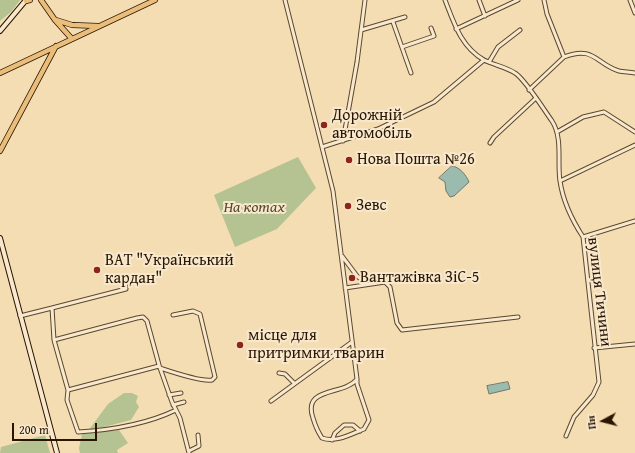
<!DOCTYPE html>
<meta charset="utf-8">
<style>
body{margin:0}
#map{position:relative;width:635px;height:453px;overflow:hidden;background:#f4ddb3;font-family:"Gentium Book Plus",serif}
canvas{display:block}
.north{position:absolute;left:583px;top:401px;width:40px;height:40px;-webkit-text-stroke:3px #f8e9ce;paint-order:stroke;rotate:263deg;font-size:11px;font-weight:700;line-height:16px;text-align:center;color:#2a1500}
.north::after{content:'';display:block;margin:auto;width:14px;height:18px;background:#2a1500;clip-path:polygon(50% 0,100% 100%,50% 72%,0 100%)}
.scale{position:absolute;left:12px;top:423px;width:85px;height:18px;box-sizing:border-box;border:2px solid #2a1500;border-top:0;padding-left:5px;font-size:12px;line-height:14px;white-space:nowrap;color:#2a1500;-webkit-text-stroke:3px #f8e9ce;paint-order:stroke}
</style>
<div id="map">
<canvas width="635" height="453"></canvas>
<div class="north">Пн</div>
<div class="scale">200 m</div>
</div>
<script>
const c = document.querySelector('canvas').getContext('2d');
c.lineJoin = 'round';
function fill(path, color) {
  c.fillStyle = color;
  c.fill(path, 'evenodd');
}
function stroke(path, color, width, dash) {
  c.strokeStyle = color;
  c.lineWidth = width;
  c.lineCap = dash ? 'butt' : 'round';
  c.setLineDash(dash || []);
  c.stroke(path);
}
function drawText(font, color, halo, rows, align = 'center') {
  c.font = font + ' "Gentium Book Plus",serif';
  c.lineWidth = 4;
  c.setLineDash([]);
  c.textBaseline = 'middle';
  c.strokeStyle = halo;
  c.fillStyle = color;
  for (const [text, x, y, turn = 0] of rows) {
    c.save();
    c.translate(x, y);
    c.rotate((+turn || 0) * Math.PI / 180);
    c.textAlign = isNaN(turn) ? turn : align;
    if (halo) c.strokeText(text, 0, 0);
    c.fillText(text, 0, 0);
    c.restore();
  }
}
const green = new Path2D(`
 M0 0H20L11 12 0 21Z
 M298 157 316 188 277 229 235 247 214 195Z
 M124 393H132L138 396 136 402 139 407 131 420 88 431 108 404Z
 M119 430 128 443 117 450 118 453H80L79 448 82 434Z
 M45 435 50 453H0L1 447Z`);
const water = new Path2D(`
 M452 166C460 167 466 175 469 182L454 196 450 197 446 191 445 182 439 178Z
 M508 382 510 389 489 394 487 386Z`);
const street = new Path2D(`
 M285 0 333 191 357 379V384L369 420 364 429C351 434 336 443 322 438 318 432 315 425 313 418 302 386 344 396 357 379
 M445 0C454 23 461 47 484 60 494 65 506 67 515 73 525 79 544 110 552 121 563 138 557 162 560 181 563 202 572 220 583 237L599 382 593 395 574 417 566 436
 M479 0 485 16
 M630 0 635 13
 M393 22 411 73
 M456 29 518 0
 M361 30 405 17
 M402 47 434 36 431 28
 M564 57C594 45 596 64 619 71 624 72 630 72 635 73
 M489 62 498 47 520 30
 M529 90 564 57 547 14 544 0
 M557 132 583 117 604 112 635 132
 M343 141 357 62 365 0
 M490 143 494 137 536 98
 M322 147 378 129 434 102 484 60
 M560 181 635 145
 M583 237 635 221
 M342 256 357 276 367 284
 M345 288 385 282 390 287 397 323 402 330 518 317
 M52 308 126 289 125 281
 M20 316 52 308 54 340 137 318 143 317 147 321 159 365 172 402 180 418 189 453
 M54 340 68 390 159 366
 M594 348 635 344
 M160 368C172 372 201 382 212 380L215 377 200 314 193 311 173 315
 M279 373 285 374 294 383
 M68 390 67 400 78 432C111 430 145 425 176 410
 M169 395 181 393
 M271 401 352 342
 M173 405 184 402
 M332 440 335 433 344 425H353L360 431
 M189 451 199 446 198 435`);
const secondary = new Path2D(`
 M0 31 26 0
 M0 238 57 453`);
const primary = new Path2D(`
 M41 0 55 20 72 39
 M26 1 30 0
 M56 20 72 25 98 26
 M0 73 155 0
 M0 151 56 46`);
const markers = [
 [324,125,4,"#8f2418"],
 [349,160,4,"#8f2418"],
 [348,206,4,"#8f2418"],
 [97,270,4,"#8f2418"],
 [352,278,4,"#8f2418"],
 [240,345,4,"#8f2418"]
];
const poiNames = [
 ["Дорожній",332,116],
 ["автомобіль",332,134],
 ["Нова Пошта №26",357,160],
 ["Зевс",356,206],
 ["ВАТ \"Український",105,261],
 ["кардан\"",105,279],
 ["Вантажівка ЗіС-5",360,278],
 ["місце для",248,336],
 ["притримки тварин",248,354]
];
const parkNames = [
 ["На котах",254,208]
];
const streetNames = [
 ["вулиця Тичини",599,292,83]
];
fill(green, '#b5c291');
fill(water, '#9cbbaf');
stroke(water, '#6e7969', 1);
stroke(street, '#5c472d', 5);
stroke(secondary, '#2a1500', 6);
stroke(primary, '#2a1500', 6);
stroke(street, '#f8e9ce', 3);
stroke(secondary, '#f8e9ce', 4);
stroke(primary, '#eabe7a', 4.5);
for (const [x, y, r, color] of markers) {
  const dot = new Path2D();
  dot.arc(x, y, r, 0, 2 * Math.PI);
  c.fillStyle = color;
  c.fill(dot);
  stroke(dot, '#f8e9ce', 1.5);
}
drawText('16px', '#2a1500', '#f8e9ce', poiNames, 'left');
drawText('italic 16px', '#54492c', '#f8e9ce', parkNames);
drawText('16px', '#2a1500', '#f8e9ce', streetNames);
</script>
